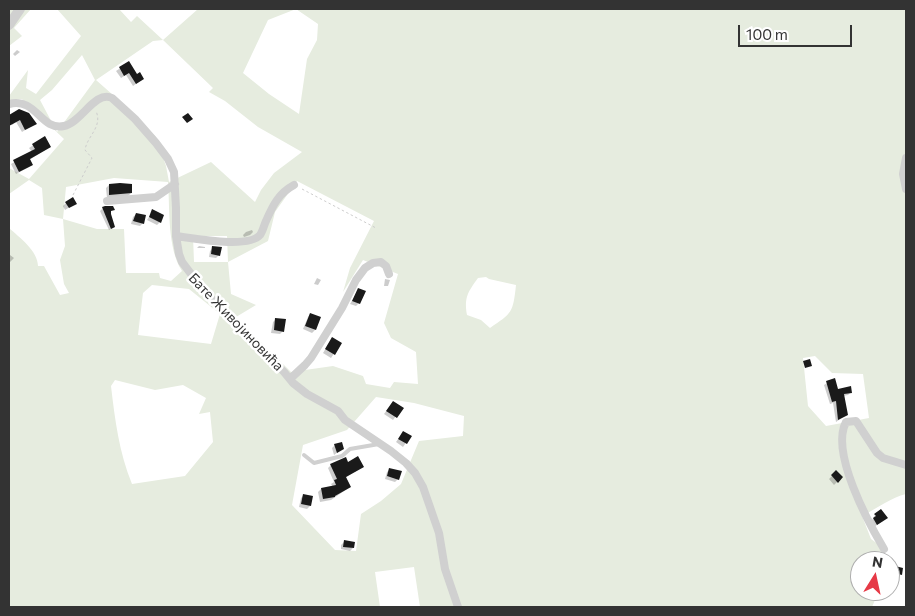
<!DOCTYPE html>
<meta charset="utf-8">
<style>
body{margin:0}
#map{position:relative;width:915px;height:616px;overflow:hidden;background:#fff;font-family:Commissioner,sans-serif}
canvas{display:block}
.frame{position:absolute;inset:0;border:10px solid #333;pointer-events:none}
.north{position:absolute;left:850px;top:551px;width:50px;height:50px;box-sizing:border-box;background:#fff;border:1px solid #adadad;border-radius:50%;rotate:10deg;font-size:14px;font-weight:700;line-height:20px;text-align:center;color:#333}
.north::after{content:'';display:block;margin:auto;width:18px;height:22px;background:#e63946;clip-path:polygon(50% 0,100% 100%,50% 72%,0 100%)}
.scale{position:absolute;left:738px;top:25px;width:114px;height:22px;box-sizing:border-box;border:2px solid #333;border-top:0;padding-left:6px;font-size:15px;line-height:18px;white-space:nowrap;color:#333;-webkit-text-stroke:4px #fff;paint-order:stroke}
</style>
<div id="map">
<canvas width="915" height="616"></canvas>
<div class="frame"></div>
<div class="north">N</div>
<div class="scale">100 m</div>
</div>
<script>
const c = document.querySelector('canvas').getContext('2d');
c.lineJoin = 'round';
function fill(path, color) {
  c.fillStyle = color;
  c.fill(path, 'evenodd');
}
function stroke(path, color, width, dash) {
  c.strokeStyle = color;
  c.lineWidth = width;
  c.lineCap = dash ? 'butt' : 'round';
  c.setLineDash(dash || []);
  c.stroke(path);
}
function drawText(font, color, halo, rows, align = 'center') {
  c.font = font + ' Commissioner,sans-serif';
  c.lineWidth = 5;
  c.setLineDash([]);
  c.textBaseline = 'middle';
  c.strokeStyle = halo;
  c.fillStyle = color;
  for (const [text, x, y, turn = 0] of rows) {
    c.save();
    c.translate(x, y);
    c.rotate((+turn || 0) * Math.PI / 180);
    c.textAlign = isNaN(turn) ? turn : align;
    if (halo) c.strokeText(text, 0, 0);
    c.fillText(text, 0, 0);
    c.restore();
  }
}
const green = new Path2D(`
 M9 9H31L14 28 22 36 9 46Z
 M57 9H119L131 22 137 16 163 40 198 9H906V494C892 497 876 509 862 516L871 539 878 544 882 552 887 557V561H860V591H877L878 593 872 607H420L414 567 375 572 380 607H9V228C19 237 38 251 38 266H44L60 295 69 293 64 284 60 260 65 246 63 219 44 215 42 188 29 180 9 194V168L29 179 64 139 22 99 9 101V96L28 70 26 88 36 94 81 36ZM296 9 318 24 317 40 307 59 299 114 269 94 243 73 268 20ZM163 40 213 88 209 92 225 101 258 127 302 152 274 173 261 190 255 202 211 162 169 182 166 166 156 137 130 110 96 80 153 41ZM82 55 95 80 57 132 40 100 52 90ZM114 178 168 182C170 209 167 248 182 271L171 281 160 278 159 273H126L124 229H97L63 219 66 187ZM297 181 374 221 350 268 343 292 363 260 398 274 384 323 391 338 416 352 418 384 394 382 390 388 366 384 363 376 333 366 291 372 236 317 256 305 231 294 228 262 268 241 275 212ZM193 236H227L228 262H194ZM486 277 489 279 516 285C513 313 512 313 490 328L481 320 467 315C464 297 468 292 478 278ZM152 285 189 289 220 314 211 344 138 335 143 293ZM815 356 832 373 863 374 869 418 826 426 808 406 803 358ZM115 380 155 390 183 385 206 398 199 414 210 412 213 442 185 476 132 484C119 452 115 420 111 386ZM376 397 414 403 464 416 463 436 419 441 401 484 381 501 361 514 356 551 335 550 292 505 303 445 347 430Z`);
const shadow = new Path2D(`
 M17 50 20 52 15 56 13 54Z
 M129 62 137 76 143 79 133 86 126 75 121 78 116 71Z
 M11 115 35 124 22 132 16 122 12 125 9 119Z
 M44 138 50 147 29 160 32 164 29 167 16 174 11 164 32 152 29 148Z
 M109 185 131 193 128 196 107 198 106 188Z
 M66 203 75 204 65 210 63 206Z
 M103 208 113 209 110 212 114 227 109 230 100 211Z
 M153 211 160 222 157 225 147 220Z
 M136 214 143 223 140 226 131 224 133 217Z
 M252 230 253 232 250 235 244 237 243 235 246 232Z
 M199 246 205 247V248H197Z
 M213 248 219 255 216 258 209 257 210 251Z
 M10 255 14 258 9 263V257Z
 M317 278 321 280 318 285 314 284Z
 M385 279 390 280 388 286H384Z
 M359 289V303L356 306 350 304Z
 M310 314 315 330 312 333 303 329 308 317Z
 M276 319 283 331 280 334 271 333 273 322Z
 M332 338 341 343 331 358 323 353Z
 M834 379 837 390 851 392 848 395 843 396 846 415 836 422 833 403 830 404 824 385Z
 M393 402 402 408 393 420 384 414Z
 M403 432 410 437 403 447 396 442Z
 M335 445 342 449 334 455 332 448Z
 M347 464 362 467 345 478 350 487 331 500 320 502 318 492 321 489 333 487 331 484 334 482 328 468 331 465Z
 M390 469 398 479 395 482 385 479 387 472Z
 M836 472 842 477 834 485 829 479Z
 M304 495 310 506 307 509 299 507 301 498Z
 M875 515 883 521 874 527 871 522Z
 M344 542 353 548 350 551 341 549V545Z`);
const building = new Path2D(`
 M129 61 137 74 140 72 144 79 136 84 129 73 124 76 119 67Z
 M19 109 29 113 37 124 25 130 20 120 9 126V115Z
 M188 113 193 119 187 123 182 117Z
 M45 136 51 147 30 159 33 165 19 172 13 160 35 149 32 144Z
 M120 183 132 184V193L109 195V184Z
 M73 197 77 204 69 208 65 202Z
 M105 206H113L115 210 111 211V214L115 227 111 229 102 207Z
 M152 209 164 215 161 223 149 217Z
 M136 213 146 215 144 224 133 221Z
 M212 246 222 247 220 256 211 254Z
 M358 288 366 291 360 304 352 301Z
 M310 313 321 317 316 330 305 326Z
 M275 318 286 319 284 332 274 330Z
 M332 337 342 343 335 355 325 349Z
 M810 359 812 366 805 368 803 361Z
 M835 378 838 389 851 386 852 393 844 394 848 415 838 420 836 401 832 402 826 381Z
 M393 401 404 408 397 418 386 411Z
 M403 431 412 436 407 444 398 439Z
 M342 442 344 449 337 453 334 444Z
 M358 456 364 467 346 477 351 487 335 496V497L323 499 321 488 336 485 334 480 337 479 330 464 346 457 348 462Z
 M389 468 402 471 399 480 387 476Z
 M836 470 843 477 838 483 831 475Z
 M303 494 313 496 311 506 301 504Z
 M881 509 888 518 877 525 873 518 876 516 874 514Z
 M344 540 355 542 354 548 343 547Z
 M895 566 903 568 902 575 894 573Z`);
const path = new Path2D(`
 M302 189 376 228
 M73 195 92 158 85 150C87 136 103 127 96 111`);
const service = new Path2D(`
 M304 455 314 463 342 456 350 449 379 444`);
const minor = new Path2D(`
 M9 104C37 97 40 131 64 126 81 123 95 90 112 98L135 119 156 143 168 159 174 172 176 208V236L179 254 182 262 204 291 284 372 293 383 307 394 338 411 345 420 391 451 406 463 415 473 423 487 439 533 445 569 458 607
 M906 158 903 174 906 189
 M107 201 156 197 175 184
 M176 236C193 238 248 249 260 235 263 231 264 225 266 221 273 205 279 193 294 185
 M290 379 305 365 311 358 342 308 356 280 365 268 373 263 381 262 386 266 389 274
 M884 549C868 522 830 452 846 422L856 421 877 453 883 458 906 465`);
const tertiary = new Path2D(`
 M9 25 20 9`);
const streetNames = [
 ["Бате Живојиновића",236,322,46]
];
fill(green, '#e6ecdf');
fill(shadow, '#0003');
fill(building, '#1a1a1a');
stroke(path, '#cdcdcd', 1, [2.5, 2.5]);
stroke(service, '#d0d0d0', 4);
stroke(minor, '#d0d0d0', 8);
stroke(tertiary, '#d0d0d0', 10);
drawText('14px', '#333', '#fff', streetNames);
</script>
